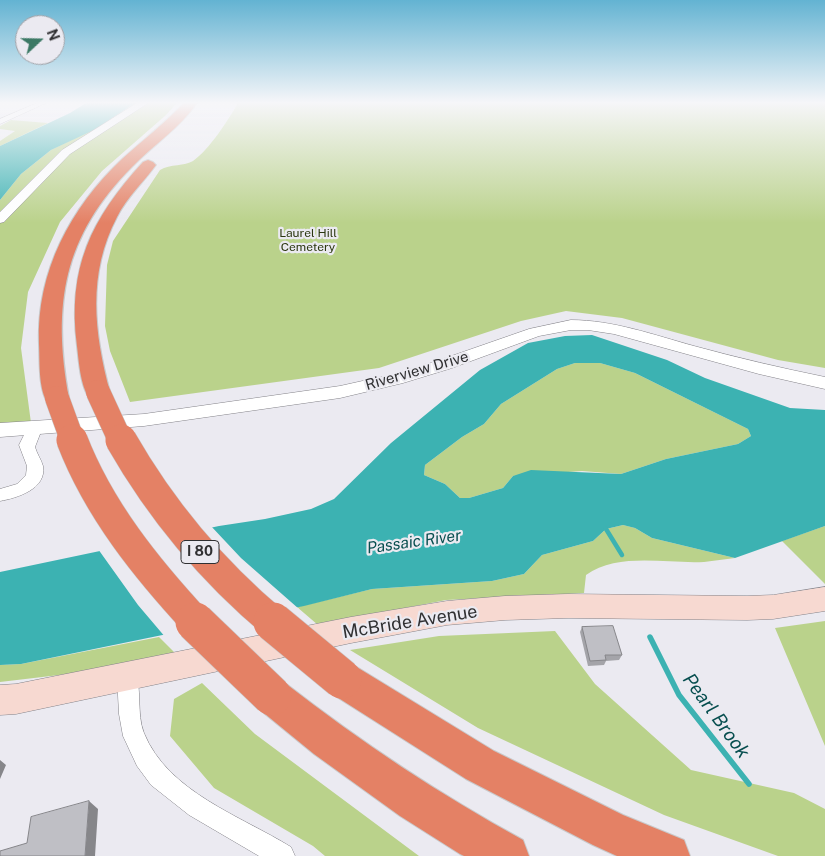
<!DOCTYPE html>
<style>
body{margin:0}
#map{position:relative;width:825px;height:856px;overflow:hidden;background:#ebeaf1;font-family:"Public Sans",sans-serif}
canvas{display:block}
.north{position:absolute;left:15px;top:15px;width:50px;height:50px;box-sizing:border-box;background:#ebeaf1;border:1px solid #a0a0a5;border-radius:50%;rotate:69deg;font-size:14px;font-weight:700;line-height:20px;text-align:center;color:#303032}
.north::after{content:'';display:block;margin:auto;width:18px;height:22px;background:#3c7965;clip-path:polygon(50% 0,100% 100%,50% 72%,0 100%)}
</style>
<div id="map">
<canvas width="825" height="856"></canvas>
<div class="north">N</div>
</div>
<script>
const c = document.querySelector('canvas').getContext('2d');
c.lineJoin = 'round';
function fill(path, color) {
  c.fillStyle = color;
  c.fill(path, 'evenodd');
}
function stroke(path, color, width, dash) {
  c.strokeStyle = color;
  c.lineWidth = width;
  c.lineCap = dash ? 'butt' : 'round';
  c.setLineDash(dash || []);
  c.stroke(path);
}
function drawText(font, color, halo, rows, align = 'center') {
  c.font = font + ' "Public Sans",sans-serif';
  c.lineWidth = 4.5;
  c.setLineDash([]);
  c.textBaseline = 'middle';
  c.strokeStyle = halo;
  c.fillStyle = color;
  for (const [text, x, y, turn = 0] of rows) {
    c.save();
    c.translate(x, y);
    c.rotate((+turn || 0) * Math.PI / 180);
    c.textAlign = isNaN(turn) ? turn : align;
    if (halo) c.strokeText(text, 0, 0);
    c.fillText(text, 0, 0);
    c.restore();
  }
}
const green = new Path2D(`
 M135 103H177L166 115 102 171 60 222 28 292 21 348 31 423H0V200L21 174 51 150 114 118Z
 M238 103H825V368L778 360 622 318 566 311 521 321 379 368 130 402 110 351 105 326 107 265 113 241 160 170C170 164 185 166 193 161 210 149 228 120 238 103Z
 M11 120 48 123 0 146V141L15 131 0 129V126Z
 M575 363H600L635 373 748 429 751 436 738 444 666 459 621 474 582 471 513 476 503 488 469 498H460L445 484 424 475 425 465 462 437 484 424 501 404 557 369Z
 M623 525 635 528 652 538 735 558C725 559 714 561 704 562 666 564 618 552 586 575L584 593 446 600 318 625 297 607 372 589 492 581 524 574 542 555 593 541 606 529Z
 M825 526V584L782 541Z
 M825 621V746L775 628Z
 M555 631 595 684 691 770 794 793 825 809V856H778L664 815 478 728 350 650 439 636Z
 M159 637 176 654 93 671 0 682V665L21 664Z
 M202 683 255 734 419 856H325L313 846 214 788 170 736 174 699Z`);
const water = new Path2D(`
 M86 103H135L96 129 51 150 21 174 0 200V146L70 113Z
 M592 335 667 360 705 378 790 408 825 410V526L735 558 652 538 635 528 623 525 606 529 593 541 542 555 524 574 492 581 372 589 304 606 21 664 0 665V572L219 526 265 519 311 509 334 499 391 443 480 370 528 343 565 336ZM575 363H600L635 373 748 429 751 436 738 444 666 459 621 474 531 470 513 476 503 488 469 498H460L445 484 424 475 425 465 462 437 484 424 501 404 557 369Z`);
const pier = new Path2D(`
 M210 525 241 558 299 609 166 638 138 605 98 549Z`);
const streamFar1 = new Path2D(`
 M606 529 622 555`);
const stream = new Path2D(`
 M650 637 679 695 749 784`);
const minor = new Path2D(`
 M37 103H46L0 124V119Z
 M34 424 39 425 42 429 35 447C37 454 41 459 43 466 47 489 17 498 0 501V489L17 484 26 475 27 466 19 445 29 425Z
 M127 666 134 669C143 689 136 713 144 733 168 792 241 816 291 847L295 856H259L189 815 151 785 137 766 123 736 119 714 117 676 120 669Z`);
const tertiary = new Path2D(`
 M137 103H148L70 154 4 222 0 223V212L62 150Z
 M571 320C613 320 654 335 694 346 738 358 781 368 825 377V389L759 374 614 334 588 330H571L539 336 452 368 403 383 340 398 144 426 0 437V423L144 414 340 386 394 374 440 360 529 329Z`);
const secondary = new Path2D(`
 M825 587V611L773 619 747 620 568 618 505 620 447 625 351 643 16 714 0 715V685L16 684 351 617 447 601 505 596 568 594 747 596 773 595Z`);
const motorway = new Path2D(`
 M184 103H197C180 128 153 145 132 167 63 236 52 305 69 398L66 404 57 406 48 404C38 388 40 362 39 344 36 272 71 207 122 159 143 140 165 123 184 103Z
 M148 160 153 162 156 165C143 183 127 197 117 217 87 274 94 333 110 392L107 398 98 400 89 398C80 384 79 362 77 346 67 268 91 219 143 162Z
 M342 661 355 666 494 751 623 815 684 840 690 856H617L593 845 466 779 329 692 324 679 329 666Z
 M272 677 285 683C361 742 439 794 523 840L529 856H464L460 854 400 816 314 754 259 709 253 696 259 683Z`);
const motorwayBridgeFar2 = new Path2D(`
 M98 392 121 442
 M57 398 73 442`);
const motorwayBridgeFar1 = new Path2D(`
 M72 440C99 510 147 569 197 623
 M121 440C161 510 212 571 274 623`);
const motorwayBridge = new Path2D(`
 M195 622 272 696
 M273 622 342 679`);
const wall = new Path2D(`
 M582 627 622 655 619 660 606 661 604 665 588 666 580 632Z`);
const shadedWall = new Path2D(`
 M0 760 6 765 0 779Z
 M89 801 98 809 95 856H85Z`);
const building = new Path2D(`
 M613 626 622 655H605L606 660 590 661 582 627Z
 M89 801 85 856H0V851L27 843 31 817Z`);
const farParknames = [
 ["Laurel Hill",308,233],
 ["Cemetery",308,247]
];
const shields = [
 [200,552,38]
];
const shieldNames = [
 ["I 80",200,552]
];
const streetNames = [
 ["Riverview Drive",417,371,-16]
];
const waterNames = [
 ["Passaic River",414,542,-8]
];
const nearStreetnames = [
 ["McBride Avenue",410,622,-9]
];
const nearWaternames = [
 ["Pearl Brook",716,716,54]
];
fill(green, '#bad28b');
fill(water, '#3cb2b2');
fill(pier, '#ebeaf1');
stroke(streamFar1, '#3cb2b2', 4.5);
stroke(stream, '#3cb2b2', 5.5);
stroke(minor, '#848389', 1);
stroke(tertiary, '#848389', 1);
stroke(secondary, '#848389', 1);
stroke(motorway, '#c9c9ca', 2);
fill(minor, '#fff');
fill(tertiary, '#fff');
fill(secondary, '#f7d9d1');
fill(motorway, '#e48165');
stroke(motorwayBridgeFar2, '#c9c9ca', 25, []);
stroke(motorwayBridgeFar1, '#c9c9ca', 32, []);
stroke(motorwayBridge, '#c9c9ca', 40, []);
stroke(motorwayBridgeFar2, '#e48165', 24);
stroke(motorwayBridgeFar1, '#e48165', 31);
stroke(motorwayBridge, '#e48165', 39);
fill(wall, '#a4a4a9');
fill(shadedWall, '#86868a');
fill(building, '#bfbfc5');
stroke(building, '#86868a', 1);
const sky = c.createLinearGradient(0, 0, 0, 223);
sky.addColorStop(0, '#63b3d2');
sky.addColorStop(0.46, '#f6f6f9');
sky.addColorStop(1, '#f6f6f900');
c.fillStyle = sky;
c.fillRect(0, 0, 825, 223);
drawText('12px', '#2b370f', '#ebeaf1', farParknames);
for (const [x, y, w] of shields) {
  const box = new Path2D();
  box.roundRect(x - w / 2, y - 11.5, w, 23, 4);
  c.fillStyle = '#ebeaf1';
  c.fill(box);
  stroke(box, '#303032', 1);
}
drawText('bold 14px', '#303032', null, shieldNames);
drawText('15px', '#303032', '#ebeaf1', streetNames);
drawText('italic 16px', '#074e4f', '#ebeaf1', waterNames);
drawText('18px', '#303032', '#ebeaf1', nearStreetnames);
drawText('italic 19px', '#074e4f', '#ebeaf1', nearWaternames);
</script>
